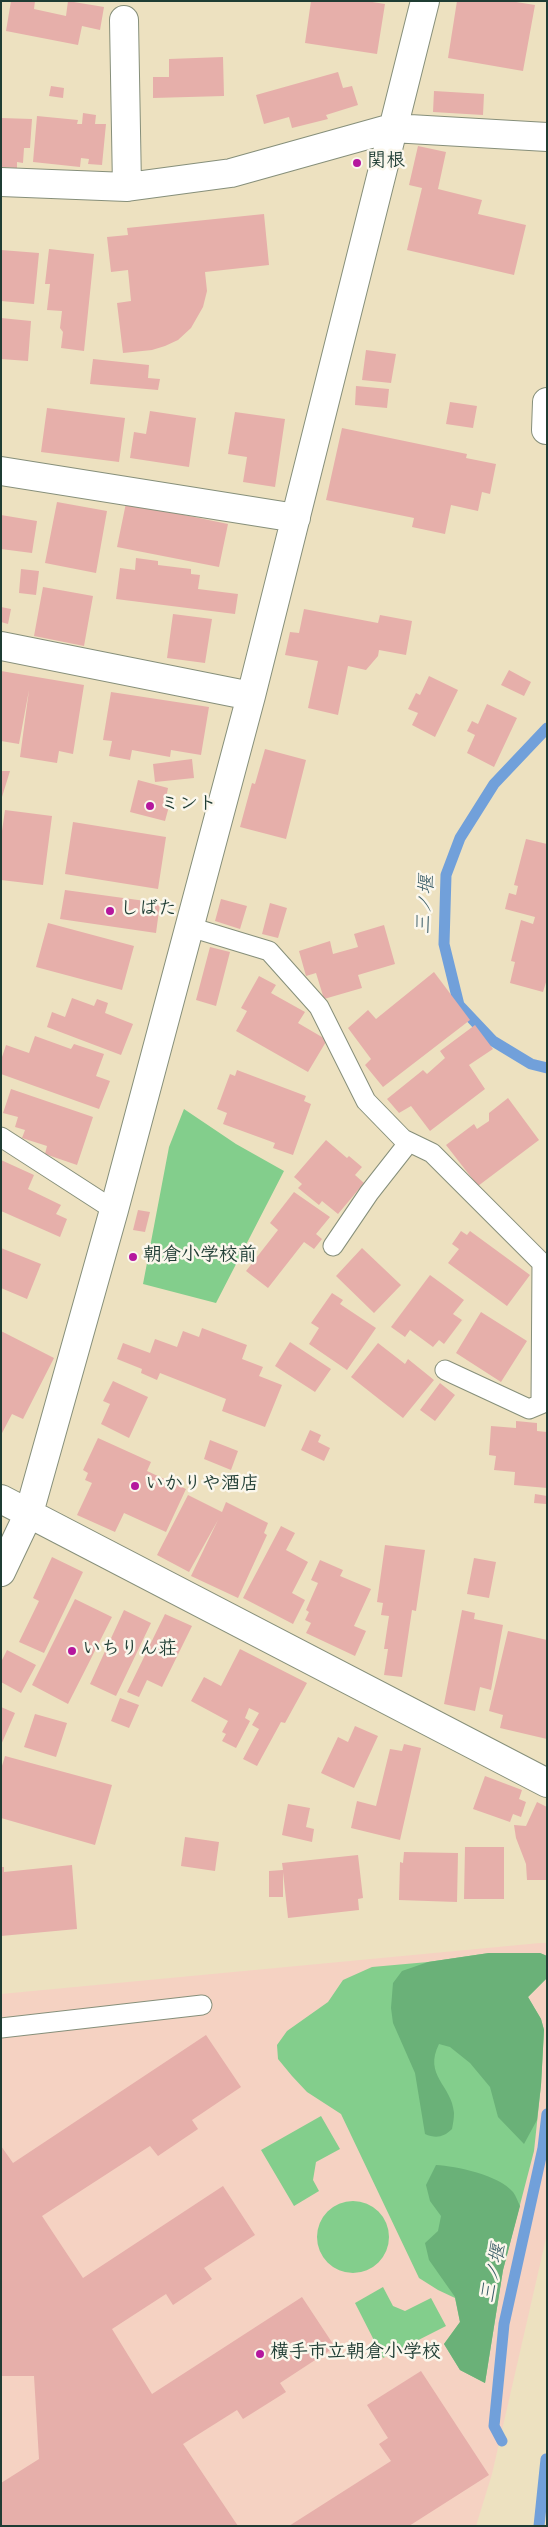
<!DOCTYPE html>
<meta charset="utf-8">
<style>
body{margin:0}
#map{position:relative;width:548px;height:2527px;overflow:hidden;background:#ede1c0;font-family:Dekko,sans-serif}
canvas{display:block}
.frame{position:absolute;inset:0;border:2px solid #1f3d34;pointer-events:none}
</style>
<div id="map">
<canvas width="548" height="2527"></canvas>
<div class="frame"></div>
</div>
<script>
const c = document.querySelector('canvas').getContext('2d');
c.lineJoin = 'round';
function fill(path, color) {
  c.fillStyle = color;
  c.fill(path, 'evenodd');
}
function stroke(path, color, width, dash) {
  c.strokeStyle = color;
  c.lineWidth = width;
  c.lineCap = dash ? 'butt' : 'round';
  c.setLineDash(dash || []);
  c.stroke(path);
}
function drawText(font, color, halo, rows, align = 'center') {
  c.font = font + ' Dekko,"Klee One",sans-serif';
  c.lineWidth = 5;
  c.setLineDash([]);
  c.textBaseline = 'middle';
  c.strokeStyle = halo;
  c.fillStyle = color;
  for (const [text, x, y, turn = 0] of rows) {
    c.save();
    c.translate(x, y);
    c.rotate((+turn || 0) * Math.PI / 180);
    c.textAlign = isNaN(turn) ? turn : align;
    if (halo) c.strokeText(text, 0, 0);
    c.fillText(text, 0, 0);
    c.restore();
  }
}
const built = new Path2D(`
 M540 1943H547V2234L492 2474 476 2526H1V1994Z`);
const green = new Path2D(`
 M184 1109 236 1144 284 1171 216 1303 143 1284 169 1147Z
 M489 1953H540L547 1956V1978L528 1997 541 2019 544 2030 541 2085 534 2151 503 2270 485 2383 460 2370 444 2344 460 2322 455 2298 438 2290 419 2278 341 2114 307 2092 292 2076 278 2059 277 2045 287 2031 328 2002 343 1980 372 1967 428 1962Z
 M321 2116 340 2149 316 2162 313 2180 319 2191 294 2206 261 2150Z
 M317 2237a36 36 0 1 1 72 0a36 36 0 1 1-72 0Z
 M383 2287 393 2306 405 2311 431 2298 446 2326 383 2358 355 2303Z`);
const forest = new Path2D(`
 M489 1953H540L547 1956V1978L528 1997 541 2019 544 2030 541 2085 537 2120 524 2144 498 2117 490 2087 470 2063 450 2047 439 2044C423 2076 452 2085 454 2113 454 2118 453 2124 452 2129 444 2137 436 2139 425 2134L415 2073 393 2023 391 2008 393 1983 402 1971 428 1962Z
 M436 2165C456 2166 499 2175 513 2192 516 2196 518 2202 520 2206L503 2270 485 2383 460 2370 444 2344 460 2322 455 2297 429 2260 425 2243 438 2231 441 2216 430 2201 426 2185Z`);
const stream = new Path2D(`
 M547 728 494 784 460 838 446 875 444 944 459 1005 493 1041 531 1064 547 1068
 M502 2441 494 2426 504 2324 543 2148 547 2114
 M539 2526 546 2459`);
const building = new Path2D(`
 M11 1H35L34 9 66 16 68 1 104 7 100 30 82 26 78 45 6 31Z
 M311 1H366L385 4 377 54 305 43Z
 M457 1H510L535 5 523 71 448 58Z
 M223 57 224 96 153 98V77H169V59Z
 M338 72 343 88 352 86 358 105 326 115 328 119 292 128 289 117 264 124 256 95Z
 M51 86 64 88 63 98 49 96Z
 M434 91 484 94 483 115 433 112Z
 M83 113 96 115 95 124H106L102 165 88 164 89 159 81 158 80 167 33 162 37 116 78 120 77 124H82Z
 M1 118 32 119 30 148H24L23 163 17 162V168L1 167Z
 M418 146 446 152 438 189 482 200 478 214 526 225 514 275 407 250 422 188 409 185Z
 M264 214 269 265 205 272 207 291 203 307 191 328 178 340 165 346 152 350 123 353 117 303 131 301 128 270 111 272 107 237 128 235 127 228Z
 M49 249 94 254 84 351 61 348 63 332 60 328 62 311 47 310 50 284H45Z
 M1 250 39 253 34 304 1 301Z
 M1 318 31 321 28 361 1 359Z
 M366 350 396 354 391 383 362 380Z
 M93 359 149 365 148 378 160 379 158 390 90 384Z
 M356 386 389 389 387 408 355 405Z
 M450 402 477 406 473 428 446 424Z
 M47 408 125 418 119 462 41 452Z
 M150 411 196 418 189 467 130 458 134 432 146 434Z
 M235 412 285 419 275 487 243 482 247 457 228 454Z
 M342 428 467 454 466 458 496 464 490 494 482 492 478 511 451 505 445 534 412 527 414 518 326 500Z
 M57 502 107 511 96 573 45 563Z
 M126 503 228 524 219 567 117 547Z
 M1 515 37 521 32 553 1 549Z
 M136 558 158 561V565L191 569V574L200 575 198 589 238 594 235 614 116 599 120 568 135 570Z
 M21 569 39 571 36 595 19 593Z
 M43 587 93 596 84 646 34 636Z
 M1 607 11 609 8 624 1 622Z
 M304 609 378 623 380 615 412 621 406 655 379 650 378 656 366 670 348 666 338 715 308 708 318 661 285 655 290 632 299 633Z
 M173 614 212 619 205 663 167 658Z
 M509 670 531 682 524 696 501 685Z
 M1 671 84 685 73 754 59 751 57 763 20 757 29 690 19 744 1 741Z
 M429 676 458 690 435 737 412 725 418 713 408 709 416 693 420 695Z
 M111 692 209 707 201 755 171 750 170 757 132 750 130 760 109 756 112 741 103 740Z
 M487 704 517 718 494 767 467 753 475 735 467 731 472 721 478 724Z
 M265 749 306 760 286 839 240 827 252 783 255 784Z
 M192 759 194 778 155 782 153 764Z
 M1 771H10L2 797H1Z
 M138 780 168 788 166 798 171 799 165 821 130 812Z
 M5 810 52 816 43 885 1 880V838Z
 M73 822 166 837 158 889 65 874Z
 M526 839 547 844V979L543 992 510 983 515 962 511 961 521 920 533 924 535 917 505 909 509 893 516 895 518 886 514 885Z
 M65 890 160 903 156 933 60 919Z
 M221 899 247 906 240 929 215 921Z
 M270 903 287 908 278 938 262 934Z
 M48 923 134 946 122 990 36 967Z
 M384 925 395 964 358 975 362 988 324 999 316 973 306 976 299 951 330 941 333 954 358 947 354 934Z
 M210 947 230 952 216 1006 196 1000Z
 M434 972 470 1020 383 1087 365 1065 371 1059 348 1028 368 1010 376 1019Z
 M259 976 276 985 271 993 305 1012 298 1023 327 1040 308 1072 236 1031 247 1011 241 1008Z
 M72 998 94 1006 97 999 108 1003 105 1013 133 1024 121 1055 47 1027 52 1012 65 1017Z
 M475 1025 493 1049 469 1065 485 1089 430 1131 411 1106 399 1113 387 1099 423 1070 427 1074 445 1058 440 1051Z
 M35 1036 71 1049 74 1044 104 1054 96 1076 110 1081 99 1109 1 1074V1060L6 1045 29 1053Z
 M237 1070 306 1096 304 1101 311 1104 293 1155 273 1148 275 1143 223 1124 227 1113 217 1109 230 1074 235 1076Z
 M11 1089 93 1117 77 1165 45 1154 47 1146 22 1138 25 1130 15 1127 18 1117 3 1113Z
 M508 1098 539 1140 478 1186 446 1145 474 1124 477 1129 489 1121V1113Z
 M326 1140 347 1158 349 1156 362 1167 355 1175 364 1183 338 1214 322 1201 319 1205 298 1188 302 1184 294 1177Z
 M1 1160 34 1175 28 1189 61 1205 56 1214 67 1219 60 1237 1 1211Z
 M294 1192 330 1217 316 1234 322 1239 314 1249 304 1242 268 1288 246 1271 278 1230 270 1223Z
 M138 1210 150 1212 145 1232 133 1230Z
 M461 1231 467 1235 470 1231 530 1275 507 1306 448 1263 459 1249 452 1244Z
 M1 1248 41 1264 27 1299 1 1288Z
 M362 1248 401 1285 374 1313 336 1276Z
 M430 1275 464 1300 453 1314 462 1320 444 1344 439 1340 433 1347 410 1330 405 1337 391 1327Z
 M332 1293 343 1300 340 1304 376 1328 347 1370 309 1344 319 1328 311 1323Z
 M481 1312 527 1341 501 1382 456 1353Z
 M202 1328 247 1345 242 1359 263 1367 259 1376 282 1385 265 1427 222 1411 226 1399 160 1373 157 1380 141 1373 142 1369 117 1359 123 1343 150 1353 155 1339 177 1347 183 1331 199 1337Z
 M1 1331 54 1358 23 1419 12 1414 1 1435Z
 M290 1342 331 1369 315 1392 275 1366Z
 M378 1343 405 1364 408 1359 434 1380 403 1418 351 1377Z
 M113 1381 148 1397 129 1438 101 1424 110 1404 103 1401Z
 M440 1383 455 1395 435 1421 420 1410Z
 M516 1421 537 1423V1431L547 1432V1488L514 1485 515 1472 494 1470 496 1456 489 1455 491 1426 516 1428Z
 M310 1430 321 1435 318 1442 330 1448 324 1461 301 1450Z
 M98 1438 151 1462 147 1471 186 1489 166 1532 124 1513 115 1532 77 1515 92 1483 85 1480 88 1473 83 1470Z
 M210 1440 238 1451 231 1470 204 1459Z
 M535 1494 547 1496 546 1504 534 1503Z
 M188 1495 222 1512 226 1502 268 1523 264 1533 267 1535 238 1598 191 1576 218 1520 189 1572 157 1555Z
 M281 1526 295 1533 286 1550 308 1562 292 1593 305 1600 293 1624 243 1598Z
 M385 1545 425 1550 416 1611 412 1610 402 1677 384 1675 388 1649H384L389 1616 381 1615 383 1603 377 1602Z
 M52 1557 83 1572 44 1653 19 1642 39 1601 33 1598Z
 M474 1558 496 1562 489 1598 467 1594Z
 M320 1560 343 1570 340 1576 371 1589 354 1626 366 1631 355 1656 306 1633 311 1623 305 1620 309 1612 306 1610 318 1583 311 1580Z
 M75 1599 112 1617 68 1704 32 1685Z
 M124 1610 151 1623 116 1696 90 1684Z
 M462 1610 475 1613 474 1619 503 1625 491 1690 480 1687 475 1711 444 1704Z
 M165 1614 192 1626 162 1687 147 1680 139 1697 127 1692Z
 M508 1631 547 1640V1739L500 1728 503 1715 489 1711Z
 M240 1649 307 1683 285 1723 281 1722 257 1766 243 1759 259 1729 252 1725 259 1713 249 1708 245 1718 250 1721 236 1748 222 1741 226 1734 222 1732 228 1721 191 1701 204 1677 221 1686Z
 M7 1650 36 1665 21 1693 1 1682V1662Z
 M120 1698 139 1705 129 1728 111 1721Z
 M1 1707 15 1713 1 1745Z
 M35 1714 67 1723 56 1757 24 1747Z
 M355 1726 378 1736 354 1788 321 1773 338 1737 348 1742Z
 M404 1744 421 1748 400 1840 351 1828 357 1801 376 1806 390 1749 402 1751Z
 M5 1756 112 1785 95 1845 1 1818V1769Z
 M485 1776 522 1790 519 1799 526 1802 521 1817 513 1814 510 1822 473 1809Z
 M537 1802 547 1807V1880H527L526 1864 516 1838 514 1825 526 1826Z
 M288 1804 310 1808 306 1827 314 1829 312 1842 282 1835Z
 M185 1837 219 1842 215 1871 181 1866Z
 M465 1847H504V1899H464Z
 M404 1852 458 1853 457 1902 399 1900 400 1862 403 1863Z
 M358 1855 363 1898 358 1899 359 1910 288 1918 283 1872V1897H269V1871L283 1870 282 1863Z
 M72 1865 77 1929 1 1936V1867H4V1872Z
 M206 2035 241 2087 192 2120 198 2129 158 2156 150 2146 42 2216 83 2278 223 2186 255 2235 204 2268 212 2279 173 2305 166 2294 112 2329 152 2394 302 2297 335 2347 280 2383 286 2392 243 2419 237 2410 183 2444 238 2526H1V2483L39 2459 34 2376H1V2146L13 2163Z
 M421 2371 489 2475 409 2526H289L391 2461 379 2444 388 2438 367 2405Z`);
const lane = new Path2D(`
 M190 927 269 951 319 1007 366 1101 403 1139 432 1153 542 1263 541 1404 529 1409 445 1370
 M1 1137 114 1210
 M333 1246 369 1193 409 1142
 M1 2028 202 2005`);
const street = new Path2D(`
 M124 20 127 187
 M1 182 127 187 231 173 392 128 547 137
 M546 430 547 402
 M1 471 296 518
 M1 646 251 696
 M1 1499 547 1783
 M1 1572 29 1513 114 1210 251 696 425 1`);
const markers = [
 [357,163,5,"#b5179e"],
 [150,806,5,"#b5179e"],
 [110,911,5,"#b5179e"],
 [133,1257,5,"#b5179e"],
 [135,1486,5,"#b5179e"],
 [72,1651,5,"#b5179e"],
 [260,2354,5,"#b5179e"]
];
const poiNames = [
 ["関根",367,163],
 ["ミント",160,806],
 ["しばた",120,911],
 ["朝倉小学校前",143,1257],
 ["いかりや酒店",145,1486],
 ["いちりん荘",82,1651],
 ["横手市立朝倉小学校",270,2354]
];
const waterNames = [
 ["三ノ堰",428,905,-86],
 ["三ノ堰",496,2274,-78]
];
fill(built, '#f5d2c2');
fill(green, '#83ce8c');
fill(forest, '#6ab178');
stroke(stream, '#71a0da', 11);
fill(building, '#e6afaa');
stroke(lane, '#868f7a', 21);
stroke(street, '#868f7a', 30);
stroke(lane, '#fff', 19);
stroke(street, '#fff', 28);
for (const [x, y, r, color] of markers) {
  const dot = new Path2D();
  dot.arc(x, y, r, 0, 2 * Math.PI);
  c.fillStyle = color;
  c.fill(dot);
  stroke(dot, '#fbf7ec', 2);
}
drawText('bold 19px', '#1f3d34', '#fbf7ec', poiNames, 'left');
drawText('italic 20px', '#385b66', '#fbf7ec', waterNames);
</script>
